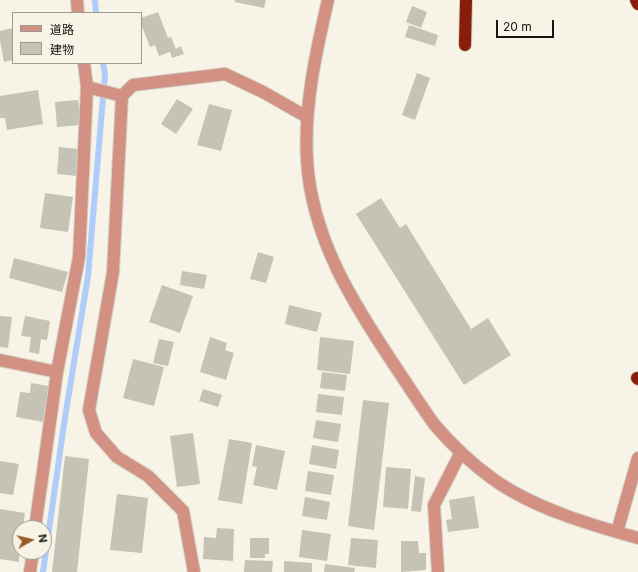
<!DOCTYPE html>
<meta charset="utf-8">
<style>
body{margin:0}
#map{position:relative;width:638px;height:572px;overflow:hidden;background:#f7f4e7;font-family:Inter,"Noto Sans JP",sans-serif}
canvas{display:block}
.legend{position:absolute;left:12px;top:12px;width:130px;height:52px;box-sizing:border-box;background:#f7f4e7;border:1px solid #9d9b91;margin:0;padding:5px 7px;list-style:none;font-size:12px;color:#161511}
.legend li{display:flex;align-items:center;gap:8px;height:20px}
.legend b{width:20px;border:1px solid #9d9b91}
.north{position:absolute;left:12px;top:520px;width:40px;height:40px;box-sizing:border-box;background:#f7f4e7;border:1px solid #9d9b91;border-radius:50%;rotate:82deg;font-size:11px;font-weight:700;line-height:16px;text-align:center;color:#161511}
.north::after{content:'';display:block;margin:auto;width:14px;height:18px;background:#9b5c23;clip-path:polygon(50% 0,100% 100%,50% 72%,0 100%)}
.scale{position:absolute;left:496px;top:20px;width:58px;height:18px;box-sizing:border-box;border:2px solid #161511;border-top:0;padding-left:5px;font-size:12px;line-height:14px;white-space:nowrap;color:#161511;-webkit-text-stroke:3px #f7f4e7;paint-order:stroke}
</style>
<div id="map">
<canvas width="638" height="572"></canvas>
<ul class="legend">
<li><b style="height:5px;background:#d29183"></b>道路</li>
<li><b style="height:11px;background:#c5c2b6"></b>建物</li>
</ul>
<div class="north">N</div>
<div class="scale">20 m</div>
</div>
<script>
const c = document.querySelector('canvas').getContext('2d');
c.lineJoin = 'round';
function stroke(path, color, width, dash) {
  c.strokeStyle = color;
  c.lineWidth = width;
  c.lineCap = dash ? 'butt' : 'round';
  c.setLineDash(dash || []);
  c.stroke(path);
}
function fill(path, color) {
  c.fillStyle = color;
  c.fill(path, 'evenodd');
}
const stream = new Path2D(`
 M95 0 96 13
 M43 572 64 424 88 276 105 74 103 63`);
const building = new Path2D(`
 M235 0H266L264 8 235 2Z
 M412 6 427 12 421 28 406 22Z
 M158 12 168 38 171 37 176 49 181 46 184 54 172 58 170 52 159 56 155 45 150 47 141 24V18Z
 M409 25 438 35 435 46 405 37Z
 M13 28V60L4 62 0 41V31Z
 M417 73 430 78 415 120 402 115Z
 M38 90 43 124 7 130 5 118H0V96Z
 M177 99 193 109 176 134 161 124Z
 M78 100 81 125 57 127 55 102Z
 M209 104 232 110 221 151 197 145Z
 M59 147 79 149 77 176 57 174Z
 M45 193 73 197 68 232 40 228Z
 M381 198 400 228 406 224 471 329 488 318 511 355 464 385 356 214Z
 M258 252 274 257 266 283 250 279Z
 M14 258 68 272 62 292 9 278Z
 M182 271 207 275 204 289 180 285Z
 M162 285 193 296 180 333 149 322Z
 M289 305 322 313 317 332 285 324Z
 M0 316 12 317 8 348 0 347Z
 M25 316 50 321 47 340 41 339 39 354 29 352 31 337 21 336Z
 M210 337 227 343 225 350 234 353 226 380 200 372Z
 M320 337 354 341 350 374 317 370Z
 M159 339 174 342 168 366 153 363Z
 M133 359 164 367 154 406 123 398Z
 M322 372 347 375 345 391 320 388Z
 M31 383 49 386 43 422 16 417 20 392 30 393Z
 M203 389 222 395 218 407 199 401Z
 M318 394 344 397 342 415 316 412Z
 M363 400 389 403 374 530 348 526Z
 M316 420 341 424 338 442 313 438Z
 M193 433 200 484 177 487 170 436Z
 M229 439 252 443 242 504 218 500Z
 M256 445 285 451 277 490 253 485 257 467 252 466Z
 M312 445 339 450 336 469 309 464Z
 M65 456 89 459 77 572H52Z
 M0 461 19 464 13 495 0 493Z
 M386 467 411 469 408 509 383 507Z
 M308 471 334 475 331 495 305 491Z
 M415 476 425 478 421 512 411 511Z
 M117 494 148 498 142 553 110 550Z
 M474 496 479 528 448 532 446 520 452 519 449 500Z
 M305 497 330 502 327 520 302 516Z
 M0 509 25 513 23 528H20L19 562 0 559Z
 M217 528 234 529 233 561 203 559 204 537 216 538Z
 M302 530 331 534 327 561 299 557Z
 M250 538H269V554H265V558H250Z
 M351 538 378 540 376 568 348 565Z
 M401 541H418L419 553H426V570L401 572Z
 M245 560 273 561 272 572H244Z
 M284 561 312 563V572H284Z
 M325 564 355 568 354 572H324Z`);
const minor = new Path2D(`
 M77 0 78 13
 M328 0C316 52 304 105 307 159 311 238 354 305 397 369 409 387 421 406 434 424 451 444 472 464 493 479 533 508 591 525 638 538
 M87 87 122 96
 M0 360 57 372
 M35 528 57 372 79 257 87 87 84 63
 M617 532 638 458
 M30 572 33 552
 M194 572 183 511 148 476 117 457 96 433 89 410 113 272 122 96 133 85 225 74 263 92 307 117
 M438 572 434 505 461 452`);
const highway = new Path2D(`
 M636 0 638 4
 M465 45 466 0
 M637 378 638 379`);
stroke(stream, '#b0ccfa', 6);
fill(building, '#c5c2b6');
stroke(minor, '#d3d0c5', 14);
stroke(highway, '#d3d0c5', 14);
stroke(minor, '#d29183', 12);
stroke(highway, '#881e09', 12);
</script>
